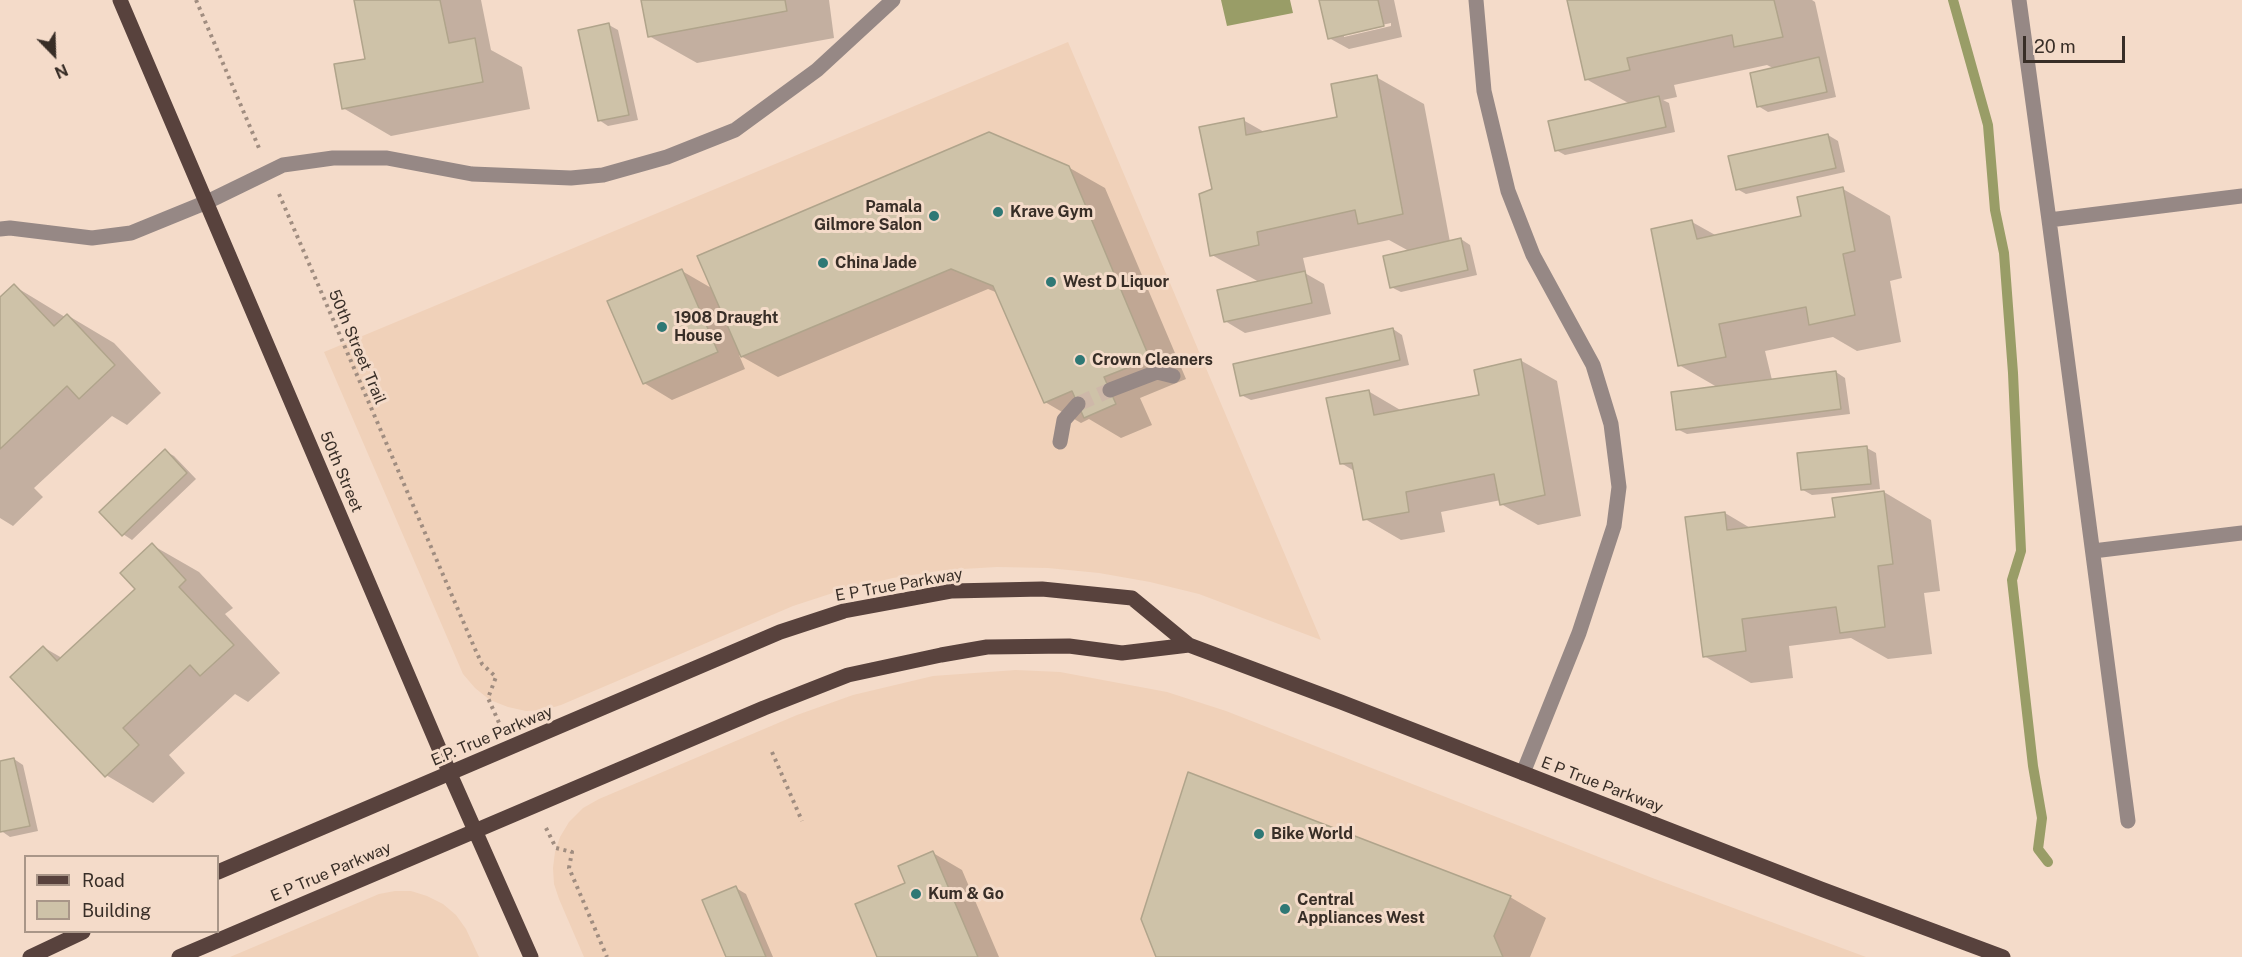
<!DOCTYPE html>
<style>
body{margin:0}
#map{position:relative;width:2242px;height:957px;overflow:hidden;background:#f4dbc9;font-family:"Public Sans",sans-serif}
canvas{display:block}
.legend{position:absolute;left:24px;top:855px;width:195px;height:78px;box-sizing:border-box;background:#f4dbc9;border:2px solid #a99688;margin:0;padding:8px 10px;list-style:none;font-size:18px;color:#382e27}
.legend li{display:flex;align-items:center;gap:12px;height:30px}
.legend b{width:30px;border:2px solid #a99688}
.north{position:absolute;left:24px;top:24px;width:60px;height:60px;-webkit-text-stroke:4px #f4dbc9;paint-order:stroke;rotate:157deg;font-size:16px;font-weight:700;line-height:24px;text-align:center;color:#382e27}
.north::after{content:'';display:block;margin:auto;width:21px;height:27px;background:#382e27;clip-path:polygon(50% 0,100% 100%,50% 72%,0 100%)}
.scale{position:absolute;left:2023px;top:36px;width:102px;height:27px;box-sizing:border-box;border:3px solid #382e27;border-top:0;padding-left:8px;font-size:18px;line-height:21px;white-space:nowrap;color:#382e27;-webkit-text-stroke:4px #f4dbc9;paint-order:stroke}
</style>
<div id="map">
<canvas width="2242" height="957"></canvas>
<ul class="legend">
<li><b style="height:8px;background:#58423d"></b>Road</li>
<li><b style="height:16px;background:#cec2a8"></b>Building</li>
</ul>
<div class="north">N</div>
<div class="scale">20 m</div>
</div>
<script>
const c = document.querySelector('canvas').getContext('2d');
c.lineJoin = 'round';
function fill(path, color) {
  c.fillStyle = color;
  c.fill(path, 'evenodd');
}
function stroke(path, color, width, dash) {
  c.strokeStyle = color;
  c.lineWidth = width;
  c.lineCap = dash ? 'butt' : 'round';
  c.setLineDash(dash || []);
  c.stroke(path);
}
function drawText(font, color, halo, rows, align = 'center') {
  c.font = font + ' "Public Sans",sans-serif';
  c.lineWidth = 6;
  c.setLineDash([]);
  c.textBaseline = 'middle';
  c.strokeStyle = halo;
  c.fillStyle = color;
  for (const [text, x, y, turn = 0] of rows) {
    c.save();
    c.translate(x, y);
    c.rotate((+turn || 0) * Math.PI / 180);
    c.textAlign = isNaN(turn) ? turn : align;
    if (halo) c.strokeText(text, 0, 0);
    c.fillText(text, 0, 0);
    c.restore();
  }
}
const built = new Path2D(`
 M1068 42 1321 640 1199 594 1150 582 1099 573 1048 568 997 567 945 570 893 578 842 590 793 606 561 705 544 710 526 711 508 707 490 700 475 688 463 674 324 352Z
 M1016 670 1060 672 1167 692 1226 711 1655 879 1866 957H584L559 899 554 884 553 868 555 852 560 837 569 822 583 808 599 799 797 715 853 695 933 676Z
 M395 891H411L427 896 443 904 456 915 466 929 479 957H230L379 894Z`);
const water = new Path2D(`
 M1221 0H1290L1293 13 1227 26Z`);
const shadow = new Path2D(`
 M356 0H481L491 50 522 67 530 109 391 136 343 108 367 60Z
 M642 0H829L834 38 697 63 649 36Z
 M1321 0H1394L1402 37 1349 49 1329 38ZM1391 23V26L1344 37V33Z
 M1569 0H1812L1815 2 1836 97 1768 112 1758 106 1775 69 1767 65 1674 85 1677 97 1663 100 1669 103 1675 132 1565 155 1556 150 1630 104 1586 79Z
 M609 25 618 30 638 120 608 126 599 120Z
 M1376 77 1424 104 1450 242 1461 239 1470 245 1477 275 1401 292 1391 287 1409 251 1389 240 1303 258 1306 271 1303 272 1324 284 1331 314 1245 333 1225 321 1259 282 1212 255 1214 190 1243 120 1266 133 1339 118Z
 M1828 135 1838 141 1845 172 1746 194 1737 189Z
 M1068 167 1105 188 1186 379 1140 398 1152 425 1121 438 1089 419 1081 423 1045 402 998 293 988 289 778 377 739 355 745 369 672 400 644 383 682 271 713 289Z
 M1843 189 1890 216 1902 278 1890 281 1901 342 1857 351 1833 337 1765 351 1772 380 1836 372 1845 378 1850 414 1687 434 1677 429 1717 387 1679 365 1692 222 1717 236 1802 218Z
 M14 286 65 317 67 315 114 343 161 393 127 425 112 416 34 488 43 497 13 526 0 518V299Z
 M1393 329 1402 335 1409 365 1251 400 1241 395Z
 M1520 360 1557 381 1581 516 1538 525 1501 504V500L1441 512 1445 532 1401 540 1365 519 1356 472 1341 463 1368 391 1402 411 1481 396Z
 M1867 448 1876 453 1880 489 1812 495 1803 490Z
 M165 451 174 456 196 479 132 540 123 534Z
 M1884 492 1931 520 1940 591 1924 593 1932 654 1888 659 1851 638 1789 646 1793 678 1751 683 1704 656 1725 513 1752 529 1836 518Z
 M152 545 199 572 233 608 225 614 280 673 248 702 235 694 169 755 185 773 153 803 106 775 43 647 62 658 137 589Z
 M14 759 23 765 38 831 10 837 0 830V763Z
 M933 853 962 870 999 957H879L907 884Z
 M736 888 746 894 773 957H728Z
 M1510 897 1546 918 1530 957H1157Z`);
const stream = new Path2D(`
 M1953 0 1988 125 1995 210 2004 253 2013 373 2021 551 2012 580 2033 766 2042 818 2038 849 2048 862`);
const building = new Path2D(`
 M354 0H440L449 43 475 38 483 82 342 109 334 64 365 59Z
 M641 0H785L787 11 648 37Z
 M1319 0H1378L1384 26 1328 39Z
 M1567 0H1774L1783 37 1734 47 1732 35 1627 58 1630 70 1585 80Z
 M609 23 629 115 598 121 578 30Z
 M1819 57 1827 92 1757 107 1750 73Z
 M1377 75 1403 214 1358 224 1355 210 1257 232 1259 245 1210 256 1199 194 1212 189 1199 127 1244 118 1246 135 1337 117 1331 84Z
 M1659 96 1666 127 1555 151 1548 121Z
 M989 132 1069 166 1150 359 1104 377 1116 404 1084 418 1072 391 1044 403 993 286 951 269 741 357 697 256Z
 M1828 134 1836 168 1736 190 1728 156Z
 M1843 187 1855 251 1843 254 1855 315 1809 325 1806 307 1719 324 1726 357 1678 366 1651 229 1692 220 1697 239 1801 216 1797 197Z
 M1461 238 1468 270 1390 288 1383 256Z
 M682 269 718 352 643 384 607 301Z
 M1305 271 1312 303 1224 322 1217 290Z
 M14 284 54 326 67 314 115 365 79 399 67 386 0 449V297Z
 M1393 328 1400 360 1240 396 1233 364Z
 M1521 359 1545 495 1500 505 1494 474 1406 492 1409 512 1363 520 1352 463 1340 464 1326 398 1369 390 1374 415 1479 395 1474 370Z
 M1836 371 1841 409 1676 430 1671 392Z
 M1867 446 1871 484 1801 490 1797 453Z
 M165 449 187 473 122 536 99 512Z
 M1884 491 1893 564 1878 566 1885 627 1840 633 1836 607 1742 619 1746 651 1703 657 1685 517 1725 512 1727 530 1835 517 1832 498Z
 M152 543 186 580 179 587 234 645 200 676 190 665 123 728 139 745 105 777 10 677 43 646 57 661 135 589 120 573Z
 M14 758 30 826 0 832V761Z
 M1188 772 1511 896 1494 936 1503 957H1156L1141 919Z
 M933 851 978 957H877L855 904 905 883 898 866Z
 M736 886 766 957H726L702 900Z`);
const minorTunnel = new Path2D(`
 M1078 404 1110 390`);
const path = new Path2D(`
 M196 0 259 148
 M279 194 475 649 482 664 496 677 488 698 500 725
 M772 752 802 821
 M546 828 556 848 572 852 569 868 607 957`);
const minor = new Path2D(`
 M1476 0 1484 91 1508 191 1533 255 1593 365 1611 424 1619 487 1614 526 1579 633 1523 773
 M2019 0 2049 220
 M0 229 10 228 92 238 131 233 207 202 283 165 333 158H387L472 174 571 178 603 175 667 157 735 130 817 70 893 0
 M1110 390 1157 372 1173 376
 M1060 442 1064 420 1078 404
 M2093 551 2242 533
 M2128 821 2049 220 2242 196`);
const major = new Path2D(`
 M120 0 450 774 531 957
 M218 872 780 632 844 611 952 591 1042 589 1132 598 1189 645 1341 702 1821 889 2003 957
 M30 957 83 932
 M179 957 764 708 848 675 941 655 987 647 1069 646 1122 653 1189 645`);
const markers = [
 [998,212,6,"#2f7875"],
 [934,216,6,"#2f7875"],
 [823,263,6,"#2f7875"],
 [1051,282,6,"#2f7875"],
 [662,327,6,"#2f7875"],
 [1080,360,6,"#2f7875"],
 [1259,834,6,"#2f7875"],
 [916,894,6,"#2f7875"],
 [1285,909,6,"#2f7875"]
];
const poiNames = [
 ["Pamala",922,207,"right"],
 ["Gilmore Salon",922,225,"right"],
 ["Krave Gym",1010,212],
 ["China Jade",835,263],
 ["West D Liquor",1063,282],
 ["1908 Draught",674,318],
 ["House",674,336],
 ["Crown Cleaners",1092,360],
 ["Bike World",1271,834],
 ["Kum & Go",928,894],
 ["Central",1297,900],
 ["Appliances West",1297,918]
];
const streetNames = [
 ["50th Street Trail",357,347,67],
 ["50th Street",341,472,67],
 ["E P True Parkway",899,585,-10],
 ["E.P. True Parkway",492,736,-23],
 ["E P True Parkway",1602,785,21],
 ["E P True Parkway",331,872,-23]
];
fill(built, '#f0d1b9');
fill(water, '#999d67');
fill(shadow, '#0003');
stroke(stream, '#999d67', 10);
fill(building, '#cec2a8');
stroke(building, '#b0a48b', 1.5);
stroke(minorTunnel, '#ceb8a9', 15, [15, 8]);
stroke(path, '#a08d80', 4, [3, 4.5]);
stroke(minor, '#968885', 15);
stroke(major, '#58423d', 15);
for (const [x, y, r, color] of markers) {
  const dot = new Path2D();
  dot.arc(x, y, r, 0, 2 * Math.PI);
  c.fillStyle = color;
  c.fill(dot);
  stroke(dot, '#f4dbc9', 2);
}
drawText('bold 16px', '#382e27', '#f4dbc9', poiNames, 'left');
drawText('16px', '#382e27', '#f4dbc9', streetNames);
</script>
